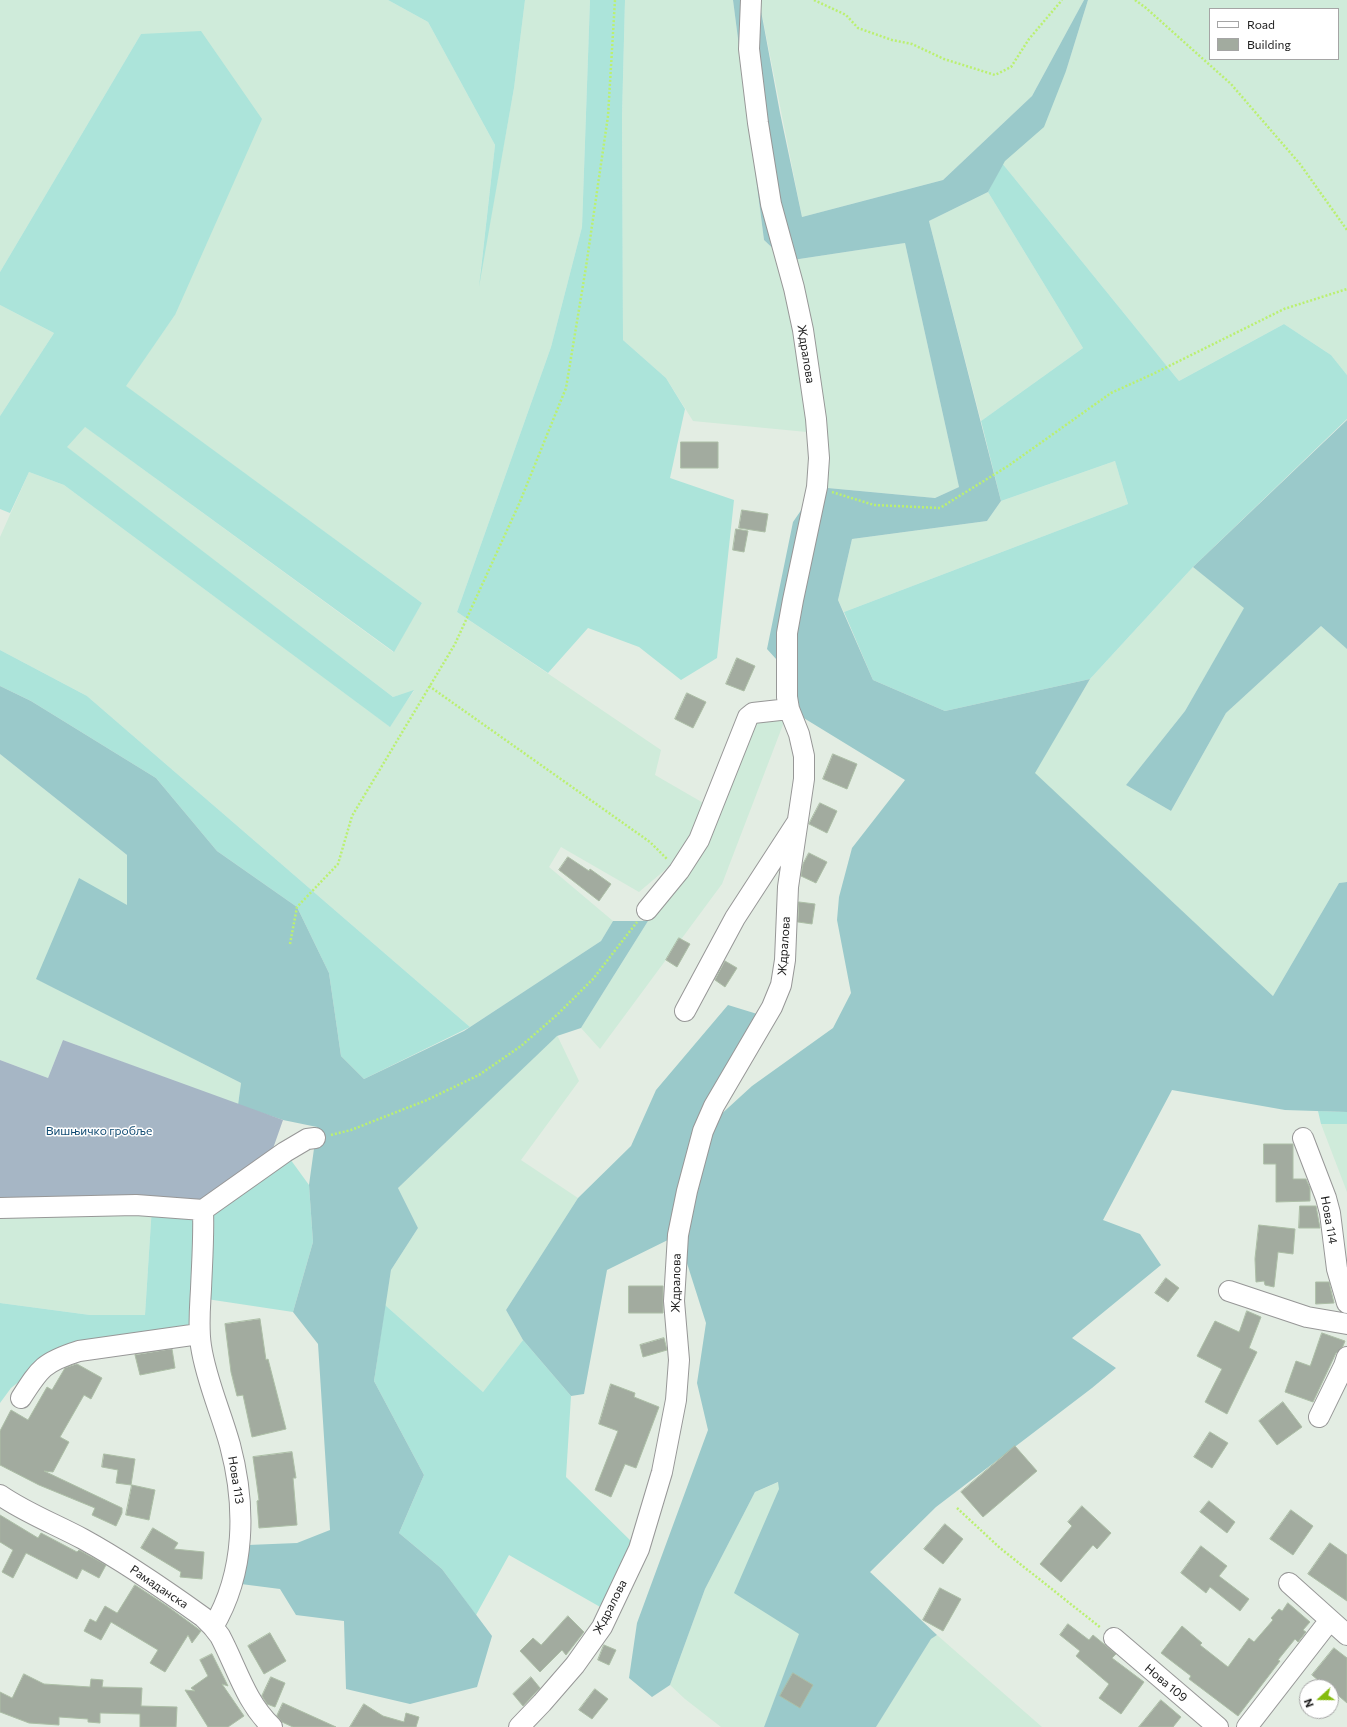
<!DOCTYPE html>
<meta charset="utf-8">
<style>
body{margin:0}
#map{position:relative;width:1347px;height:1727px;overflow:hidden;background:#e3ede3;font-family:Commissioner,sans-serif}
canvas{display:block}
.legend{position:absolute;left:1209px;top:8px;width:130px;height:52px;box-sizing:border-box;background:#fff;border:1px solid #a5a5a5;margin:0;padding:5px 7px;list-style:none;font-size:12px;color:#1d1d1d}
.legend li{display:flex;align-items:center;gap:8px;height:20px}
.legend b{width:20px;border:1px solid #a5a5a5}
.north{position:absolute;left:1299px;top:1679px;width:40px;height:40px;box-sizing:border-box;background:#fff;border:1px solid #a5a5a5;border-radius:50%;rotate:249deg;font-size:11px;font-weight:700;line-height:16px;text-align:center;color:#1d1d1d}
.north::after{content:'';display:block;margin:auto;width:14px;height:18px;background:#85bc0d;clip-path:polygon(50% 0,100% 100%,50% 72%,0 100%)}
</style>
<div id="map">
<canvas width="1347" height="1727"></canvas>
<ul class="legend">
<li><b style="height:5px;background:#fff"></b>Road</li>
<li><b style="height:11px;background:#a2ab9f"></b>Building</li>
</ul>
<div class="north">N</div>
</div>
<script>
const c = document.querySelector('canvas').getContext('2d');
c.lineJoin = 'round';
function fill(path, color) {
  c.fillStyle = color;
  c.fill(path, 'evenodd');
}
function stroke(path, color, width, dash) {
  c.strokeStyle = color;
  c.lineWidth = width;
  c.lineCap = dash ? 'butt' : 'round';
  c.setLineDash(dash || []);
  c.stroke(path);
}
function drawText(font, color, halo, rows, align = 'center') {
  c.font = font + ' Commissioner,sans-serif';
  c.lineWidth = 3;
  c.setLineDash([]);
  c.textBaseline = 'middle';
  c.strokeStyle = halo;
  c.fillStyle = color;
  for (const [text, x, y, turn = 0] of rows) {
    c.save();
    c.translate(x, y);
    c.rotate((+turn || 0) * Math.PI / 180);
    c.textAlign = isNaN(turn) ? turn : align;
    if (halo) c.strokeText(text, 0, 0);
    c.fillText(text, 0, 0);
    c.restore();
  }
}
const farmland = new Path2D(`
 M0 0H388L428 22 495 145 480 277 514 88 525 0H590L582 227 551 347 457 612 661 750 655 775 712 808 750 715 789 709 722 884 600 1049 581 1028 648 921 662 892 672 864 639 892 561 847 549 867 613 921 601 941 470 1027 87 696 0 650V537L29 472 64 485 389 726 414 691 393 697 66 447 84 426 393 652 422 603 125 386 175 315 141 34 0 272Z
 M625 0H733L764 240 786 261 905 243 959 487 935 498 817 487V433L693 421 666 378 623 340 622 116Z
 M759 0H1084L1032 96 943 180 802 217Z
 M1088 0H1347V375L1331 355 1284 324 1179 381 1002 163 1066 71ZM1210 9H1338V59H1210Z
 M988 192 1083 348 981 421 929 221Z
 M0 305 54 333 0 416Z
 M1115 461 1128 504 844 612 838 600 852 539 987 521 1001 501Z
 M1193 567 1245 607 1185 711 1126 785 1171 811 1226 713 1321 626 1347 649V882L1339 883 1273 996 1034 773 1090 679Z
 M0 754 127 855V905L37 979 241 1083 238 1105 63 1040 48 1078 0 1060Z
 M557 1035 579 1081 521 1160 578 1198 506 1310 523 1340 483 1392 385 1305 391 1270 418 1228 398 1188Z
 M1321 1124H1347V1192Z
 M152 1206 145 1315H90L0 1303V1207Z
 M779 1482 800 1634 764 1727H721L685 1699 670 1685 705 1589 755 1492Z
 M937 1635 1042 1727H876L931 1639Z`);
const grass = new Path2D(`
 M388 0H525L514 88 479 287 495 145 428 22Z
 M590 0H625L622 116 623 340 666 378 685 409 670 478 734 500 717 658 681 680 639 647 588 628 548 673 457 612 551 347 582 227Z
 M201 31 262 119 175 315 126 386 422 603 394 652 85 427 67 447 393 697 414 690 390 727 64 485 29 472 10 513 0 509V416L54 333 0 305V272L141 34Z
 M1002 163 1179 381 1284 324 1331 355 1347 375V419L1193 567 1090 679 945 711 873 680 844 612 1128 504 1115 461 1001 501 981 421 1083 348 988 192Z
 M0 650 87 696 470 1027 364 1079 341 1056 329 973 297 907 217 851 156 778 31 701 0 686Z
 M1318 1111 1347 1112V1124H1321Z
 M285 1152 309 1185 313 1242 293 1312 200 1298 199 1324 30 1373 11 1388 0 1403V1303L90 1315H145L152 1206Z
 M385 1305 483 1392 523 1340 571 1396 566 1477 639 1549 609 1612 509 1555 476 1615 442 1569 399 1533 424 1475 374 1381Z`);
const forest = new Path2D(`
 M733 0H759L780 113 802 217 943 180 1032 96 1084 0H1088L1066 71 1044 127 1005 161 988 192 929 221 1001 501 987 521 852 539 838 600 873 680 945 711 1090 679 1035 773 1273 996 1339 883 1347 882V1112L1285 1110 1172 1090 1103 1220 1140 1234 1161 1265 1072 1338 1116 1368 1092 1388 936 1507 870 1572 937 1635 931 1639 876 1727H764L799 1634 734 1593 779 1489 778 1482 755 1492 705 1589 670 1685 652 1697 629 1678 637 1623 708 1430 697 1383 706 1323 678 1235 607 1270 584 1394 571 1396 523 1340 506 1310 578 1198 631 1146 656 1090 728 1005 767 1017 705 1129 752 1086 833 1028 851 993 837 920 839 897 852 848 905 780 789 709 786 670 767 649 793 522 817 487 935 498 959 487 905 243 786 261 764 240Z
 M1347 420V649L1321 626 1226 713 1171 811 1126 785 1185 711 1244 608 1193 567Z
 M0 686 31 701 156 778 217 851 297 907 329 973 341 1056 364 1079 464 1031 601 941 613 921H648L581 1028 557 1036 398 1188 418 1228 391 1270 374 1381 424 1475 399 1533 442 1569 492 1636 477 1687 410 1704 346 1689 344 1621 296 1615 280 1589 241 1584 248 1545 297 1543 330 1530 318 1344 293 1312 313 1242 309 1185 317 1127 283 1120 238 1105 241 1083 36 979 79 878 127 905V855L0 754Z`);
const cemetery = new Path2D(`
 M63 1040 283 1120 270 1157 210 1205 0 1204V1060L48 1078Z`);
const building = new Path2D(`
 M681 442H718V468H681Z
 M742 510 768 514 765 532 739 528Z
 M736 529 748 531 744 552 733 550Z
 M737 658 755 666 744 691 726 684Z
 M687 693 706 702 693 728 675 719Z
 M833 754 857 764 847 789 823 779Z
 M820 803 837 811 827 833 809 824Z
 M809 853 827 862 816 883 801 876 803 864Z
 M568 857 589 871 590 869 611 884 599 901 559 870Z
 M799 902 815 904 812 924 798 922Z
 M679 938 690 944 677 967 666 960Z
 M725 961 737 968 725 987 715 980Z
 M1264 1144H1293V1179H1306L1310 1188V1201L1276 1202V1164H1264Z
 M1300 1206H1316L1320 1228H1299Z
 M1259 1225 1295 1229 1293 1254 1278 1252 1274 1287 1265 1285 1264 1281 1256 1282 1255 1259Z
 M1166 1278 1179 1288 1168 1302 1155 1293Z
 M1316 1282H1329L1334 1303 1316 1304Z
 M629 1286H663V1313H629Z
 M1247 1311 1261 1317 1249 1348 1257 1352 1227 1414 1205 1402 1222 1369 1197 1356 1215 1321 1239 1332Z
 M260 1319 266 1360 268 1359 286 1429 252 1437 243 1395 237 1396 231 1372 225 1324Z
 M1322 1333 1345 1341 1343 1346 1336 1353 1313 1402 1285 1392 1296 1361 1310 1366Z
 M664 1338 667 1350 643 1357 640 1345Z
 M172 1349 175 1368 140 1375 135 1355Z
 M77 1364 102 1378 91 1399 84 1395 60 1437 69 1442 53 1472 44 1471 122 1508V1513L116 1526 92 1515 95 1508 39 1485 0 1465V1431L11 1410 28 1420 47 1387 52 1390 65 1368Z
 M611 1384 635 1393 634 1397 659 1407 636 1468 625 1464 611 1497 595 1490 618 1431 599 1424Z
 M1283 1402 1302 1427 1277 1445 1259 1421Z
 M1210 1432 1228 1443 1212 1468 1194 1457Z
 M1015 1446 1037 1471 983 1517 961 1492Z
 M292 1452 296 1478H293L297 1525 259 1528 257 1501 259 1500 253 1457Z
 M104 1454 135 1459 131 1485 116 1483 118 1470 102 1467Z
 M132 1485 155 1490 149 1520 126 1515Z
 M1209 1501 1235 1522 1227 1533 1200 1512Z
 M1082 1506 1111 1533 1097 1549 1093 1545 1061 1582 1040 1564 1072 1526 1068 1522Z
 M1291 1510 1313 1526 1293 1555 1270 1539Z
 M0 1515 38 1538 41 1533 77 1552 79 1550 106 1565 99 1578 82 1569 77 1579 26 1553 13 1578 2 1572 13 1550 0 1542Z
 M945 1524 963 1539 943 1564 924 1549Z
 M153 1528 178 1543 174 1549 204 1552 202 1579 180 1577 181 1572 141 1548Z
 M1330 1543 1347 1555V1601L1308 1574Z
 M1201 1546 1227 1566 1219 1576 1249 1599 1240 1611 1210 1587 1206 1593 1181 1573Z
 M135 1585 167 1606 201 1631 192 1643 188 1635 165 1672 150 1663 158 1650 111 1622 101 1640 84 1631 90 1619 96 1622 105 1606 117 1613Z
 M940 1588 961 1599 943 1631 923 1620Z
 M1288 1603 1310 1622 1303 1630 1306 1632 1298 1642 1295 1639 1278 1660 1280 1661 1238 1716 1189 1679 1191 1676 1161 1653 1182 1626 1202 1643 1200 1645 1228 1667 1249 1638 1254 1642 1273 1620 1271 1618 1279 1609 1282 1611Z
 M568 1616 584 1632 566 1655 562 1650 540 1672 520 1651 533 1638 541 1645Z
 M1068 1624 1089 1640 1093 1635 1116 1654 1112 1658 1144 1682 1121 1714 1099 1698 1109 1684 1076 1656 1080 1651 1060 1635Z
 M270 1633 286 1661 264 1674 248 1646Z
 M604 1645 616 1650 609 1665 598 1660Z
 M1334 1648 1347 1658V1703L1333 1691H1331V1687H1326L1312 1675Z
 M212 1654 228 1686 222 1684 244 1716 228 1727H208L185 1690 195 1691 191 1688 208 1676 200 1660Z
 M793 1673 813 1685 800 1708 780 1696Z
 M24 1674 44 1684 90 1687 91 1679 103 1680 102 1687 142 1688 141 1706 177 1707 176 1727H140V1714L100 1713V1723L88 1722V1719L59 1717V1725L29 1723 0 1712V1692L12 1698Z
 M271 1677 285 1683 275 1707 267 1704 262 1696Z
 M531 1677 540 1688 523 1706 513 1694Z
 M595 1689 608 1699 592 1719 579 1710Z
 M1161 1700 1181 1717 1173 1727H1139Z
 M283 1703 336 1727H293L282 1722 277 1716Z
 M364 1704 383 1716 404 1722 406 1713 419 1717 416 1727H350Z`);
const path = new Path2D(`
 M814 0 846 15 858 28 892 40 912 44 944 59 995 75 1011 67 1029 39 1062 0
 M1135 0 1146 8 1231 84 1300 164 1347 230
 M832 492 874 505 940 508 1008 466 1111 393 1155 373 1284 309 1347 289
 M429 686 650 842 668 860
 M290 944 297 907 338 864 352 816 455 644 519 504 566 388 586 267 608 116 615 0
 M331 1135 351 1130 427 1100 479 1075 521 1046 558 1014 593 979 637 922
 M957 1508 1000 1548 1101 1628`);
const minor = new Path2D(`
 M647 910 679 871 699 840 748 717 753 713 789 709
 M685 1011 735 918 796 824
 M1303 1138 1326 1198 1330 1213 1337 1269 1347 1303
 M0 1208 136 1205 203 1210 285 1152 307 1139 315 1138
 M203 1210C204 1237 202 1263 201 1289 200 1308 198 1327 201 1346 206 1380 221 1412 230 1445 246 1505 246 1572 213 1627
 M1229 1291 1307 1317 1347 1324
 M21 1398C40 1368 44 1362 79 1351L199 1334
 M1319 1417 1344 1366 1347 1357
 M0 1495C26 1513 55 1524 83 1539 125 1562 164 1589 203 1617L213 1627 220 1636C237 1668 245 1701 272 1727
 M1289 1583 1347 1635
 M1114 1638 1218 1727
 M519 1727 542 1703 575 1665 602 1627 639 1549 662 1472 676 1400 679 1360 674 1301 678 1235 687 1191 703 1131 714 1106 772 1007 781 985 785 960 788 887 804 779V756L799 734 789 709 787 697V633L793 600 817 487 819 458 816 419 803 330 794 288 771 204 758 123 749 49 751 0
 M1247 1727 1330 1620`);
const streetNames = [
 ["Ждралова",806,354,81],
 ["Ждралова",784,946,-86],
 ["Нова 114",1329,1220,80],
 ["Ждралова",676,1283,-89],
 ["Нова 113",236,1480,81],
 ["Рамаданска",159,1587,34],
 ["Ждралова",610,1607,-63],
 ["Нова 109",1166,1683,40]
];
const parkNames = [
 ["Вишњичко гробље",99,1131]
];
fill(farmland, '#cfebda');
fill(grass, '#ace4da');
fill(forest, '#9ac9ca');
fill(cemetery, '#a6b6c5');
fill(building, '#a2ab9f');
stroke(building, '#acbea6', 1);
stroke(minor, '#979797', 22);
stroke(path, '#bbf071', 2.5, [2, 2]);
stroke(minor, '#fff', 20);
drawText('12px', '#1d1d1d', '#fff', streetNames);
drawText('12px', '#124c73', '#fff', parkNames);
</script>
